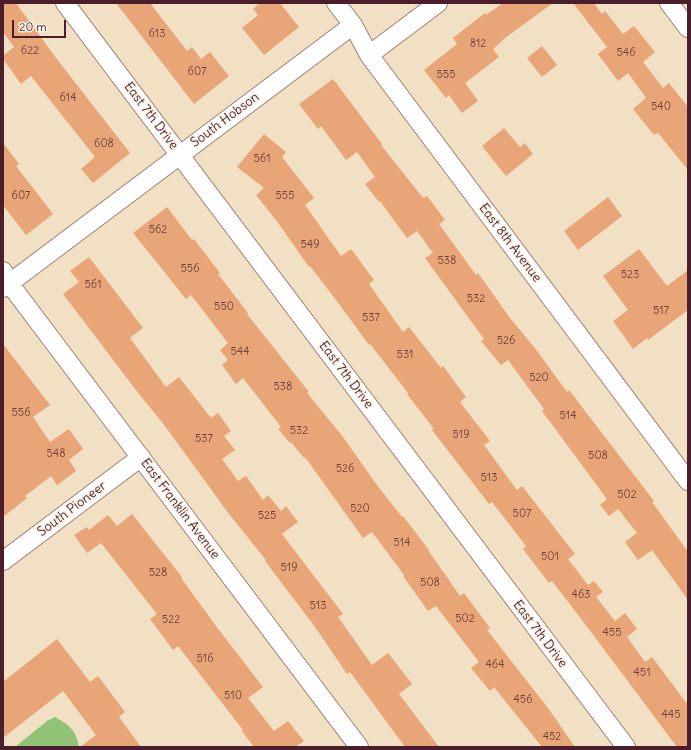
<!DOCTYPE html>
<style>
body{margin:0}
#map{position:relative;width:691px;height:750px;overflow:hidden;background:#f1e0c3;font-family:Delius,sans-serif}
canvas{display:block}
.frame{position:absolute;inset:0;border:4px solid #4a1f2b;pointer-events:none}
.scale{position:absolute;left:12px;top:20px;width:54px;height:18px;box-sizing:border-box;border:2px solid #4a1f2b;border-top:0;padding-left:5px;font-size:12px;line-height:14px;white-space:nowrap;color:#4a1f2b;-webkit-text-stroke:3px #f7f3e8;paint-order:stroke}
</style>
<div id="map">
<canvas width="691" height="750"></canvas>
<div class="frame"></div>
<div class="scale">20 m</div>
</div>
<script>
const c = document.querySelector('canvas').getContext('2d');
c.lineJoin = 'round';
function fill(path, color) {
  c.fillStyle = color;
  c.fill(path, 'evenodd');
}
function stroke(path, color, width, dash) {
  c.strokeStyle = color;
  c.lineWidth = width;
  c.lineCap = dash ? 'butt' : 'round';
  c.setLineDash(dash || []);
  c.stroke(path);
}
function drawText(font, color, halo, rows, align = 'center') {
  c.font = font + ' Delius,sans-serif';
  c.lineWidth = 3.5;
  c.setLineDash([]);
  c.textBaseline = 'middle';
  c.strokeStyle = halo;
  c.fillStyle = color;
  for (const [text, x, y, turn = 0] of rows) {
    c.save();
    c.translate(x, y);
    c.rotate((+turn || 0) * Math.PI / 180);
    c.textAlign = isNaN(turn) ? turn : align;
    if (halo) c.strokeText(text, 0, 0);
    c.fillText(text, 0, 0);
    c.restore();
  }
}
const green = new Path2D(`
 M55 717C69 725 76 730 79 747H15L47 721Z`);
const building = new Path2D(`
 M3 3H16L56 58 130 153 93 183 81 169 95 157 31 76 21 84 3 59V56L14 47 3 32Z
 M116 3H150L187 51 192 47 201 59 210 52 229 76 194 104Z
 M260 3H280L299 27 264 55 242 28 258 15 253 9Z
 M503 3H553L505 38 493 49 499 57 465 83 478 101 462 113 449 95 446 98 424 70 457 44 453 38 485 13 486 15Z
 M573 3H594L602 14 605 11 623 34 634 26 655 52 643 62 663 88 669 83 688 107V170L658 133 654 135 633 109 646 98 628 73 618 81 598 54 607 47Z
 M542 46 557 65 542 77 527 58Z
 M333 79 382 144 381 145 423 198 427 196 445 220 439 224 476 275 478 273 510 318 535 348 567 392 569 390 654 501 652 502 688 552V600L652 550 638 560 625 542 637 533 618 509 609 516 600 505 607 499 542 411 544 409 508 360 501 365 481 341 484 339 425 258 433 253 417 231 407 238 380 201 379 202 365 184 375 177 357 152 346 160 321 126 318 129 299 104Z
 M504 128 520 147 525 143 533 154 506 176 482 146Z
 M264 134 286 152 282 157 314 198 305 205 341 256 351 249 374 280 369 284 403 332 409 327 441 368 443 366 466 397 460 402 490 441 484 445 517 490 522 486 575 554 568 559 588 585 594 581 603 592 596 597 615 621 625 613 637 629 627 637 645 662 652 657 688 705V747H677L582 620 552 581 549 583 523 549 526 546 492 502 489 504 432 430 434 429 407 394 408 393 370 344 369 345 336 300 310 266 309 267 276 220 256 195 264 188 237 167Z
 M3 143 19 164 16 166 53 214 26 235 3 205Z
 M608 197 622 216 578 250 564 231Z
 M167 207 192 240 194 239 220 273 218 274 248 313 247 314 309 392 307 393 343 437 374 481 402 517 403 516 429 550H428L460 596 464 593 490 628 487 630 548 708 575 747H542L494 687 490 691 471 668 479 662 436 606 428 611 403 576 404 575 372 532 363 538 305 457 304 458 291 442 290 443 278 429 281 427 243 378 236 384 222 365 228 360 220 350 228 343 191 295 186 299 133 233Z
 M639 249 667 286 688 270V310L648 340 647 338 633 349 613 321 628 310 603 276Z
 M89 257 143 328 130 338 166 387 179 377 211 418 218 413 231 431 224 436 235 450 222 459 238 481 246 476 263 500 268 495 281 511 286 506 298 522 282 534 343 614 338 617 372 665 388 653 412 684 399 694 439 747H405L350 672 347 674 315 627 265 561 266 560 229 514 162 422 139 394 63 294 79 282 70 271Z
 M3 344 50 405 33 417 50 442 69 429 83 449 69 460 76 471 57 485 51 476 25 496 27 498 3 517Z
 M132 514 182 577 181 578 219 630 263 687 248 698 274 731 288 721 304 741 295 747H254L242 731 243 730 178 646 173 650 150 619 157 614 101 543 87 553 74 535 87 527 89 530 108 515 117 526Z
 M57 639 90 682 98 676 125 712 119 717 141 747H80L96 735 63 691 3 738V682Z`);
const minor = new Path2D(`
 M65 3 626 747
 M336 3 353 25 369 55 688 481
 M669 3 688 28
 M369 55 438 3
 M3 271 9 283 359 747
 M3 288 353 25
 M3 561 141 457`);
const numberNames = [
 ["613",157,34],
 ["812",478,44],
 ["622",30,51],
 ["546",626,53],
 ["607",197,72],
 ["555",446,75],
 ["614",68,98],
 ["540",661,107],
 ["608",104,144],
 ["561",262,159],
 ["607",21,196],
 ["555",285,196],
 ["562",158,230],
 ["549",310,245],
 ["538",447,261],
 ["556",190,269],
 ["523",630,275],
 ["561",93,285],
 ["532",476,299],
 ["550",224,307],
 ["517",661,311],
 ["537",371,318],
 ["526",506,341],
 ["544",240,352],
 ["531",405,355],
 ["520",539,378],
 ["538",283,387],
 ["556",21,413],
 ["514",568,416],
 ["532",299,431],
 ["519",461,435],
 ["537",204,439],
 ["548",56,454],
 ["508",598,456],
 ["526",345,469],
 ["513",489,478],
 ["502",627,495],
 ["520",360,509],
 ["507",522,514],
 ["525",267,516],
 ["514",402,543],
 ["501",550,557],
 ["519",289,568],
 ["528",158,573],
 ["508",430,583],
 ["463",581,595],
 ["513",318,606],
 ["502",465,619],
 ["522",171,620],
 ["455",612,633],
 ["516",205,659],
 ["464",495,665],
 ["451",642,673],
 ["510",233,696],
 ["456",523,700],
 ["445",671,715],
 ["452",552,737]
];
const streetNames = [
 ["East 7th Drive",151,116,53],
 ["South Hobson",225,120,-37],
 ["East 8th Avenue",510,243,53],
 ["East 7th Drive",346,375,53],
 ["South Pioneer",72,509,-37],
 ["East Franklin Avenue",180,509,53],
 ["East 7th Drive",540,634,53]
];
fill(green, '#90c375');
fill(building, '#e7a578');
stroke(minor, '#9e8077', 20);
stroke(minor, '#fff', 18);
drawText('11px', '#71403e', null, numberNames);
drawText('13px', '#4a1f2b', '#f7f3e8', streetNames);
</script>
